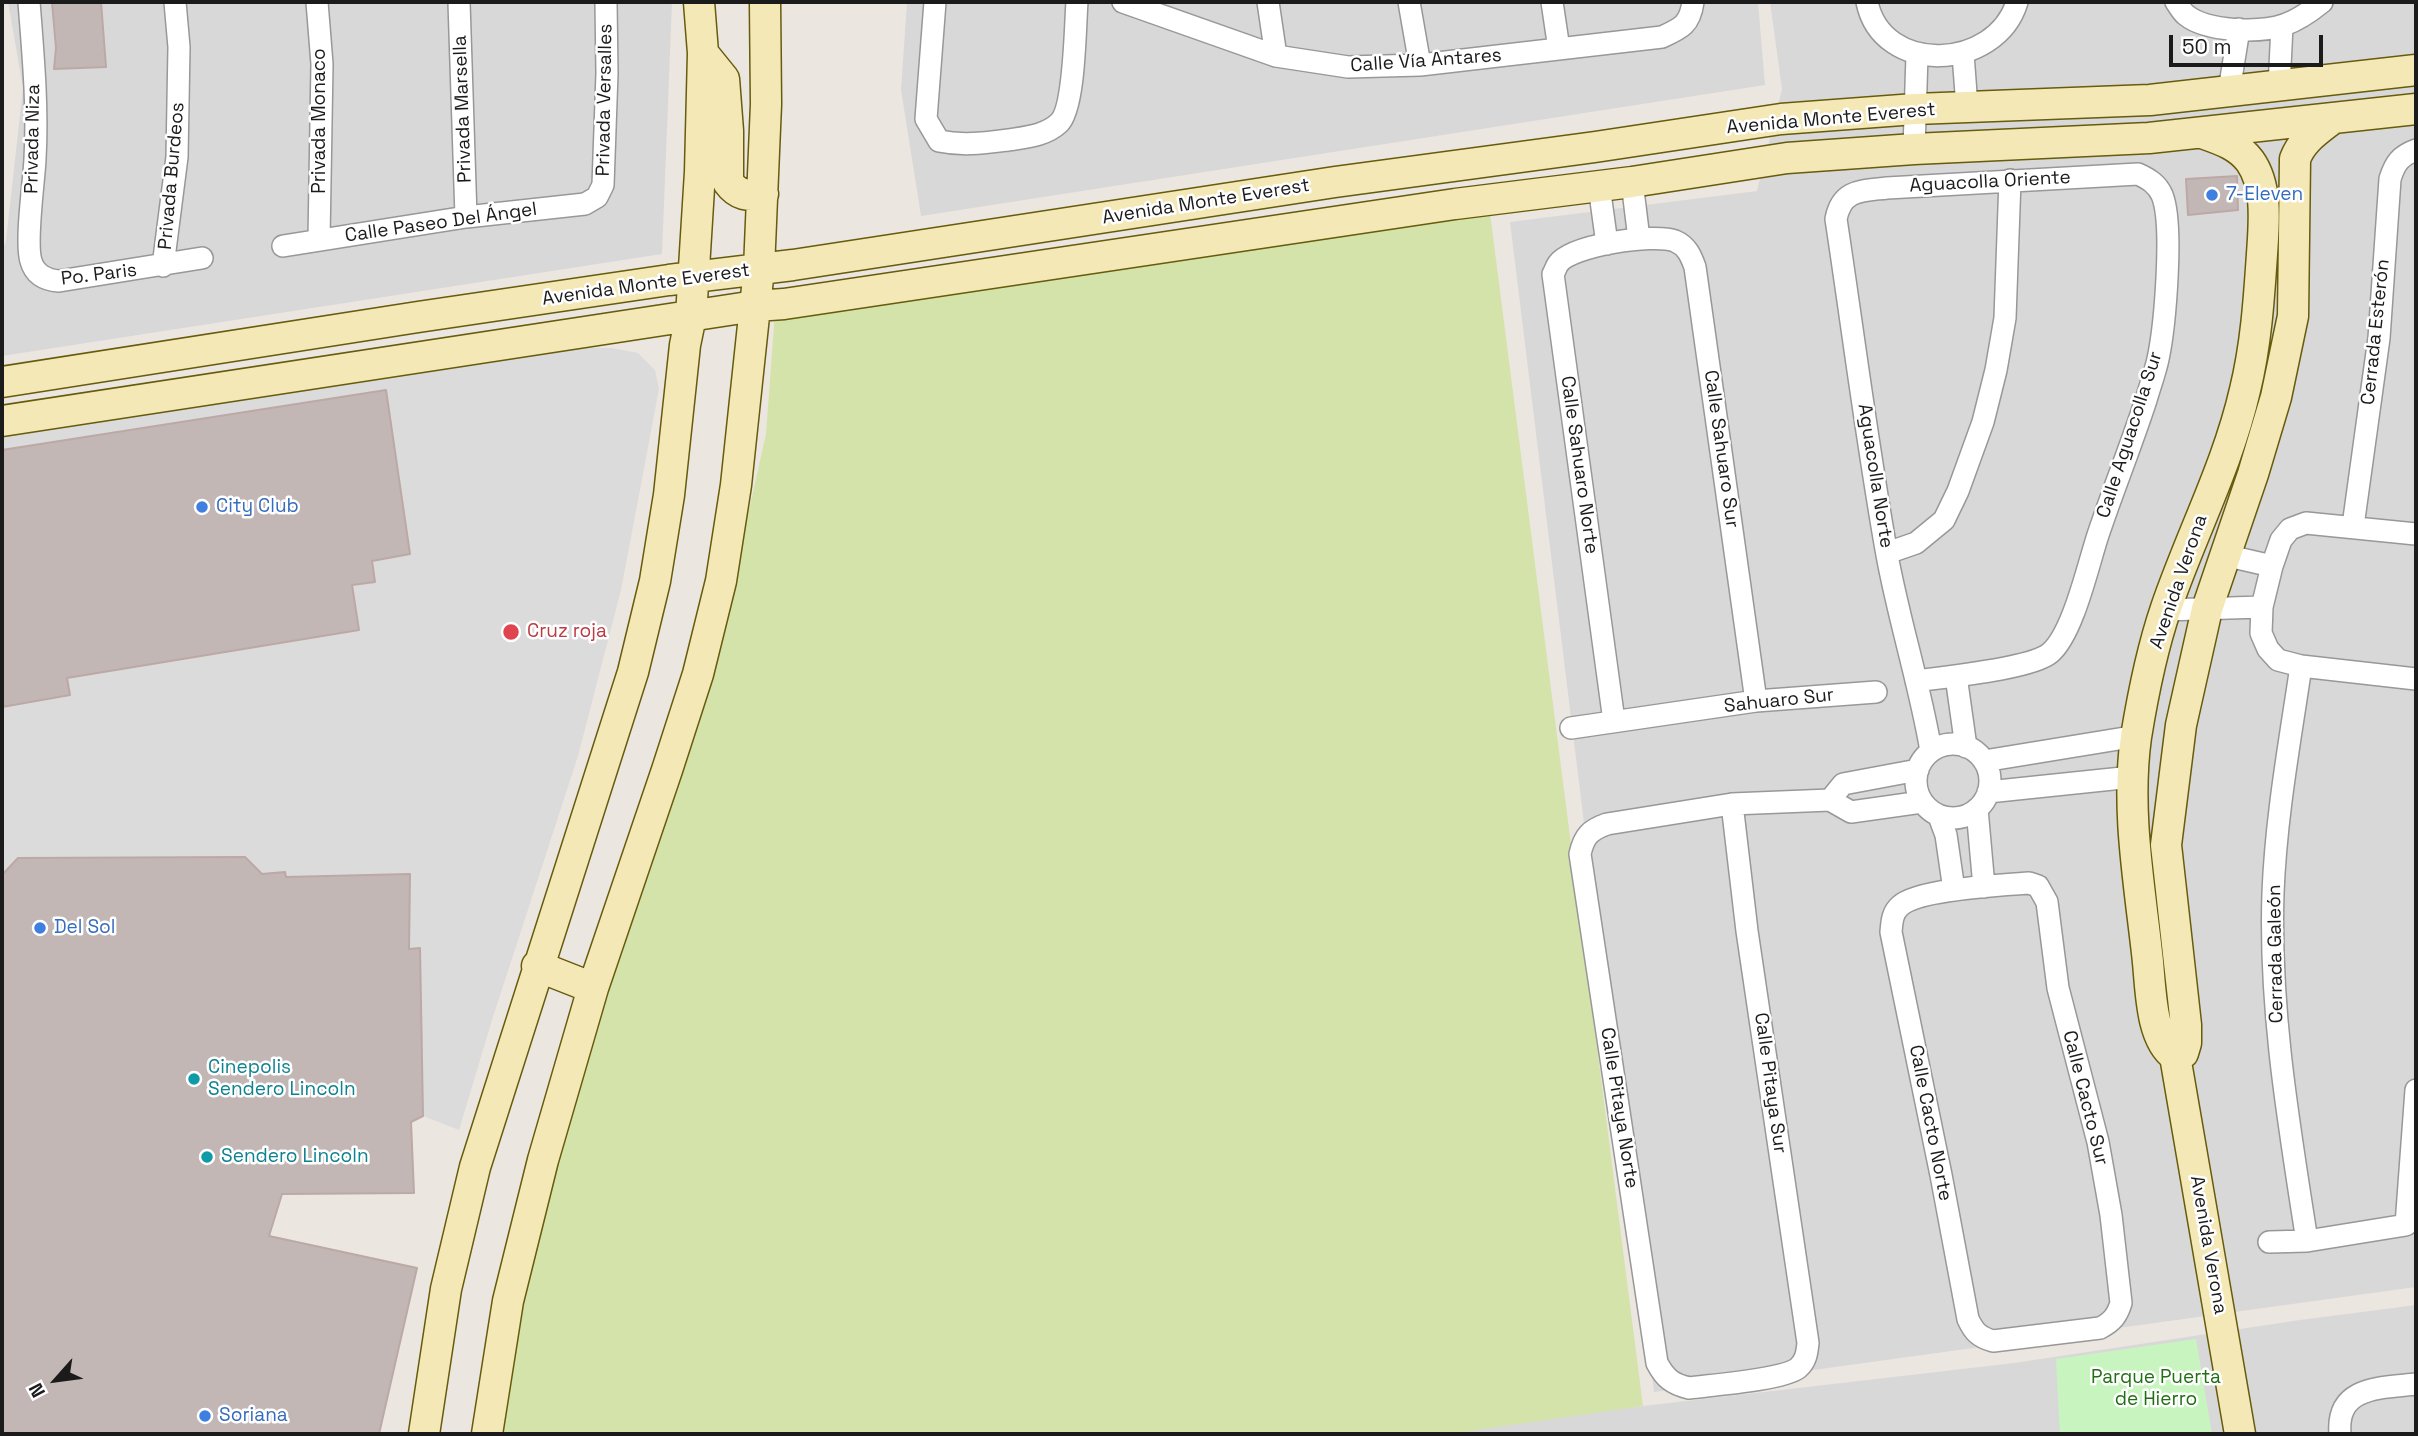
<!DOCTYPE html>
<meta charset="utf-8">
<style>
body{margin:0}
#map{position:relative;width:2418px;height:1436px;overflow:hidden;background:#ece6e1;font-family:"Space Grotesk",sans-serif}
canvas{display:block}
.frame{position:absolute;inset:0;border:4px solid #1b1b1b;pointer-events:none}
.north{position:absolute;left:21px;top:1345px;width:70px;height:70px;-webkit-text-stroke:5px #fff;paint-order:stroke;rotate:242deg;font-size:19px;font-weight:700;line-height:28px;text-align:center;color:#1b1b1b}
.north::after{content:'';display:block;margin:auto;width:24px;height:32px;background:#1b1b1b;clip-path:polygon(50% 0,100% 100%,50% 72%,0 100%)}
.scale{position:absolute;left:2169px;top:35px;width:154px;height:32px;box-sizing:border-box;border:4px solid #1b1b1b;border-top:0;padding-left:9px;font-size:21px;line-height:24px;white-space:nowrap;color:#1b1b1b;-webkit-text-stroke:5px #fff;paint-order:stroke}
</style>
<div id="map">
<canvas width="2418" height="1436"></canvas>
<div class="frame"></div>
<div class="north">N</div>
<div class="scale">50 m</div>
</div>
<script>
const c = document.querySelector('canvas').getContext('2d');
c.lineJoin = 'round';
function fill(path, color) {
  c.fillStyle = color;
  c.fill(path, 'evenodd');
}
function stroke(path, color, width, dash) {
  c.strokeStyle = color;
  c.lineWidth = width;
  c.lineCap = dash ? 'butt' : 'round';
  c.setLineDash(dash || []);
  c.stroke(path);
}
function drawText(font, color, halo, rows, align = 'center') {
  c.font = font + ' "Space Grotesk",sans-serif';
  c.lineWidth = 5;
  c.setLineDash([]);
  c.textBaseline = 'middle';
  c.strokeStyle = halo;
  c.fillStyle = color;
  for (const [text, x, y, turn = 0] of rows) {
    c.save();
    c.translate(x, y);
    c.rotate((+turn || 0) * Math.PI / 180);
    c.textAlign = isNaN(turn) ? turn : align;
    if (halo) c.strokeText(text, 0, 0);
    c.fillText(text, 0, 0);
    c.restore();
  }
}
const residential = new Path2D(`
 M8 2H672L662 254 2 356V252L6 241 23 88Z
 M907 2H1758L1765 85 921 216 901 90Z
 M1770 2H2416V1287L1654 1392 1510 222 1757 191 1782 89Z
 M2416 1305V1434H1439L1643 1406 2014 1363 2300 1320Z`);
const grass = new Path2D(`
 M1489 205 1643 1406 1449 1434H503L523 1310 555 1166 608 987 661 837 725 617 766 434 775 312Z`);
const park = new Path2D(`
 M2196 1339 2212 1434H2060L2056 1359Z`);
const parking = new Path2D(`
 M581 348H612L638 353 655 370 659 389 621 590 578 756 492 1020 459 1130 423 1116 420 948 409 949V874L286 877 285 872 262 874 245 857 18 858 2 875V435Z`);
const building = new Path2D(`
 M52 2H101L106 67 54 69 56 48Z
 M2237 176 2238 210 2188 215 2186 179Z
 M386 390 410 554 372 561 375 582 352 585 359 630 67 678 70 695 2 707V450Z
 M245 857 262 874 285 872 286 877 410 874 409 949 420 948 423 1116 411 1122 414 1193 282 1194 269 1236 417 1268 379 1434H2V875L18 858Z`);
const street = new Path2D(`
 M29 2C33 54 38 106 35 159 34 182 25 242 31 261 35 275 46 280 59 281L202 258
 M317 2 322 64 319 239
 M459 2 466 217
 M935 2 926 119 939 141C963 146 984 143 1008 140 1026 137 1045 136 1059 123 1075 108 1075 26 1077 2
 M1123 2 1276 56 1348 67 1420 65 1662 37C1682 28 1690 24 1693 2
 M1268 2 1276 56
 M1409 2 1420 65
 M1552 2 1559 49
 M1867 2C1882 76 1996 71 2017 2
 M2176 2C2179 6 2182 12 2186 15 2207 32 2260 33 2284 25 2298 20 2311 11 2322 2
 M1963 54 1967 107
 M2279 87 2282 26
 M2229 91 2239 29
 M1914 149 1917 55
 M1632 182 1639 239
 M1599 186 1607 244
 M283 246 466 217 585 204 597 197 603 185 607 73 606 2
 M163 266 177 157 179 47 175 2
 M2353 526 2379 338 2390 179C2395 163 2400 156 2416 150
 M2416 534 2306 523 2290 529 2281 540 2272 566 2262 607 2261 633 2268 649 2278 660 2301 666 2416 679
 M1887 553 1916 543 1944 520 1958 491 1983 422 1996 370 2005 318 2010 180
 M2224 555 2272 566
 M2165 610 2262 607
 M2301 666C2290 741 2276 816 2273 893 2269 1010 2289 1125 2307 1241L2406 1225 2416 1090
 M1956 676 1966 747
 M1916 681C1944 677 2031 669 2050 653 2073 634 2088 565 2098 535 2113 490 2131 446 2146 400 2150 386 2155 373 2158 359 2165 326 2174 224 2162 195 2157 184 2149 179 2138 174L1887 188C1862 191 1842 189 1836 219 1853 331 1867 443 1887 555 1899 621 1920 685 1931 751
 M1614 721 1553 274C1555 271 1556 267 1558 264 1571 245 1654 233 1675 241 1687 246 1691 256 1695 267L1756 701
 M1571 728 1756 701 1876 692
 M1916 781a37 37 0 1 1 74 0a37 37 0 1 1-74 0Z
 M1984 761 2137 736
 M1988 792 2132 777
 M1830 800 1843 784 1918 770
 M1732 804 1747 931 1808 1343C1807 1353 1806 1361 1798 1368 1782 1380 1712 1385 1689 1388 1672 1384 1665 1378 1657 1363L1580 854C1584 836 1590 830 1607 824L1732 804 1830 800 1851 812 1922 802
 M1977 809 1984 887
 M1939 816 1946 835 1954 890
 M2029 883 2038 886 2047 902 2058 988 2098 1142 2111 1215 2121 1303C2117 1316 2112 1322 2100 1328L1993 1341C1979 1337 1974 1332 1968 1319L1941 1175 1891 932C1892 922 1892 913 1900 906 1918 889 2003 885 2029 883Z
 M2269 1242 2307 1241
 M2340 1434C2336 1386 2380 1388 2416 1384`);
const secondary = new Path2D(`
 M703 53 724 79 728 131V182C738 196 748 196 763 194
 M2205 134C2222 140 2239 146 2250 161 2268 186 2264 224 2262 254 2259 299 2256 345 2245 390 2228 465 2191 535 2166 608 2152 649 2143 694 2136 737 2126 809 2139 881 2147 953 2151 983 2149 1038 2175 1056L2240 1434
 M2 382 418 317 669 280 793 265 1335 182 1595 147 1781 119 1915 109 2150 100 2416 70
 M2 421 755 306 784 304 1455 204 1632 182 1787 158 1914 149 2149 138 2416 109
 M537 966 593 988
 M2175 1056 2183 1053 2186 1043V1025L2166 845 2181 725 2207 609 2253 474 2276 397 2293 316 2295 159C2302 140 2317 131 2332 119
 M424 1434 446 1289 475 1167 633 672 655 581 669 495 685 345 691 316 700 172 703 53 699 2
 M487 1434 508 1301 543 1160 593 988 667 770 698 674 721 581 736 485 759 269 766 104 765 2`);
const markers = [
 [2212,195,7,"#3f7fe0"],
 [202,507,7,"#3f7fe0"],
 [511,632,9,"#e0444e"],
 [40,928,7,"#3f7fe0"],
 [194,1079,7,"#0f9aa8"],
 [207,1157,7,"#0f9aa8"],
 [205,1416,7,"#3f7fe0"]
];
const streetNames = [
 ["Calle Vía Antares",1426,61,-4],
 ["Privada Versalles",605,100,-89],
 ["Privada Marsella",463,109,-92],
 ["Avenida Monte Everest",1831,119,-5],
 ["Privada Monaco",320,121,-90],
 ["Privada Niza",33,139,-89],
 ["Privada Burdeos",172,176,-85],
 ["Aguacolla Oriente",1990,182,-3],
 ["Avenida Monte Everest",1206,202,-9],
 ["Calle Paseo Del Ángel",441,223,-8],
 ["Po. Paris",99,275,-7],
 ["Avenida Monte Everest",646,285,-8],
 ["Cerrada Esterón",2376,332,-84],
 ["Calle Aguacolla Sur",2130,435,-72],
 ["Calle Sahuaro Sur",1721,449,82],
 ["Calle Sahuaro Norte",1579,465,82],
 ["Aguacolla Norte",1875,476,81],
 ["Avenida Verona",2179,582,-71],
 ["Sahuaro Sur",1779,701,-6],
 ["Cerrada Galeón",2276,954,-91],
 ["Calle Pitaya Sur",1770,1083,82],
 ["Calle Cacto Sur",2085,1098,76],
 ["Calle Pitaya Norte",1619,1108,81],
 ["Calle Cacto Norte",1930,1123,79],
 ["Avenida Verona",2208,1245,80]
];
const shopNames = [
 ["7-Eleven",2226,195],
 ["City Club",216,507],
 ["Del Sol",54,928],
 ["Soriana",219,1416]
];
const healthNames = [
 ["Cruz roja",527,632]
];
const cultureNames = [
 ["Cinepolis",208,1068],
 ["Sendero Lincoln",208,1090],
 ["Sendero Lincoln",221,1157]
];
const parkNames = [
 ["Parque Puerta",2156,1378],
 ["de Hierro",2156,1400]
];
fill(residential, '#d9d8d8');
fill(grass, '#d4e3aa');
fill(park, '#c8f4bf');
fill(parking, '#dbdbdb');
fill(building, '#c3b7b5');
stroke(building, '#bca9a5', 2);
stroke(street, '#989898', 24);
stroke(secondary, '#675b0c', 33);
stroke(street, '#fff', 21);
stroke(secondary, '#f4e8b7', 30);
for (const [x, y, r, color] of markers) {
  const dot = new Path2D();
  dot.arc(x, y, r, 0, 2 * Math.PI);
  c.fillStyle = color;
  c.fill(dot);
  stroke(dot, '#fff', 2.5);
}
drawText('19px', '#1b1b1b', '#fff', streetNames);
drawText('19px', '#366cbe', '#fff', shopNames, 'left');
drawText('19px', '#be3a42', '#fff', healthNames, 'left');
drawText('19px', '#0d838f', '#fff', cultureNames, 'left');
drawText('19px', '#216f13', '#fff', parkNames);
</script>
